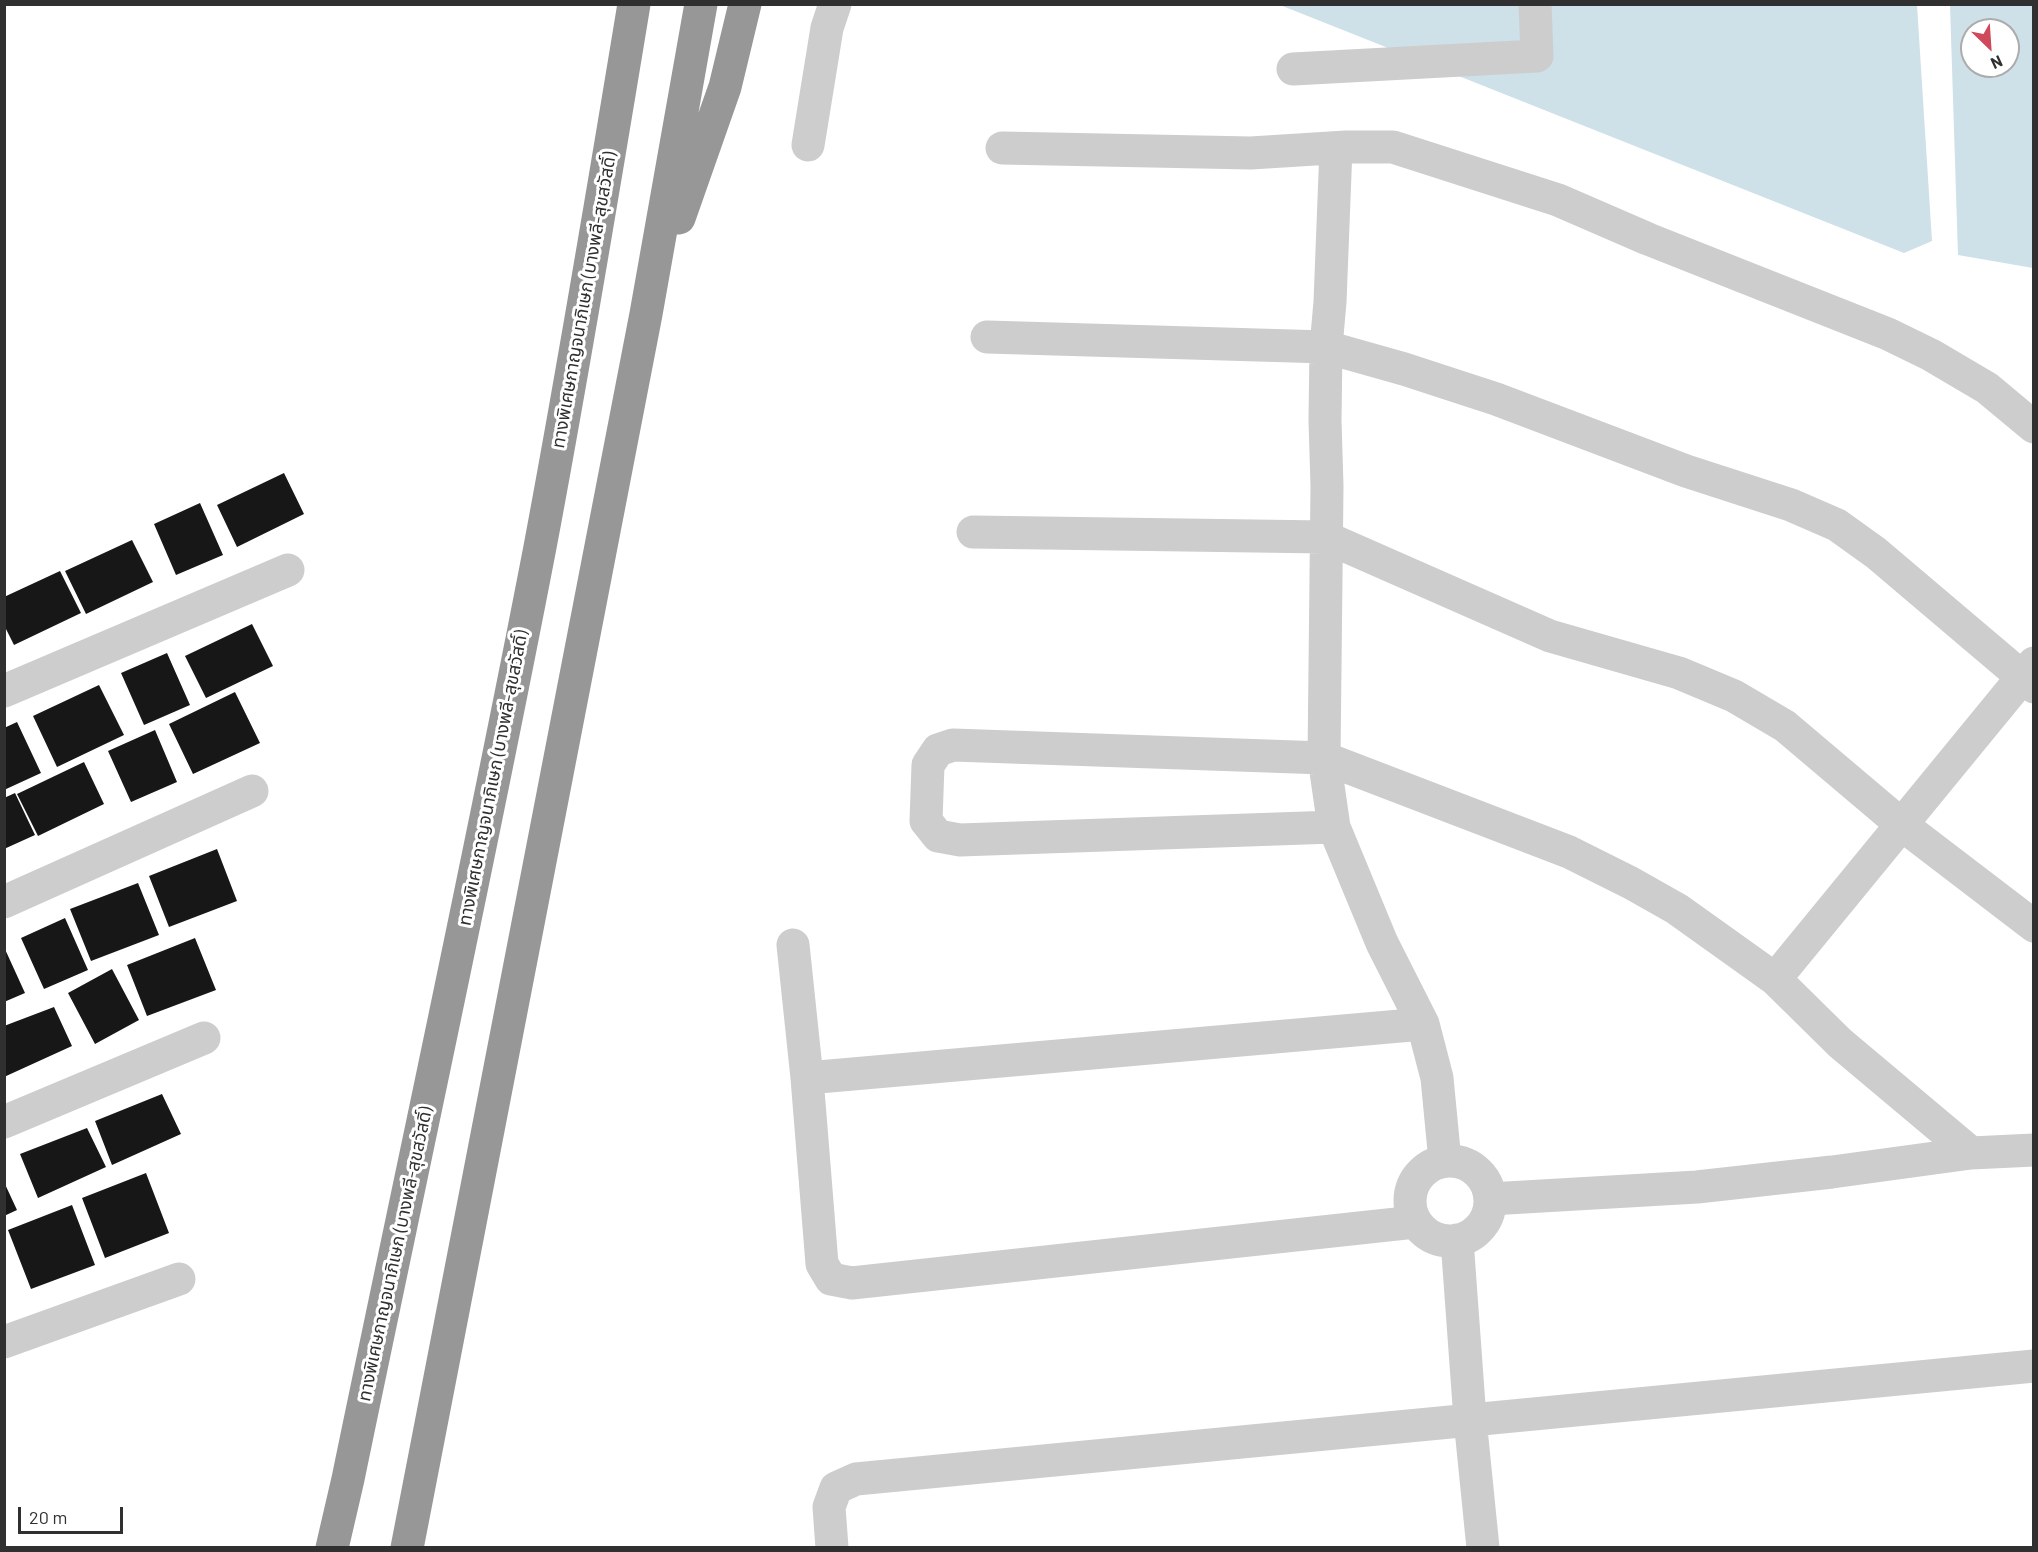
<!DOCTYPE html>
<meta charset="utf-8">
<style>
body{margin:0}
#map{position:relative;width:2038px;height:1552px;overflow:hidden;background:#fff;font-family:Barlow,sans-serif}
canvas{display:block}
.frame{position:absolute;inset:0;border:6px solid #303030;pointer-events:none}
.north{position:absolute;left:1960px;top:18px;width:60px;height:60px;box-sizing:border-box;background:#fff;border:2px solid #acacac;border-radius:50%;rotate:155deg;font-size:16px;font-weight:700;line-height:24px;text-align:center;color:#303030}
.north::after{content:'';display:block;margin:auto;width:21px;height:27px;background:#cf495b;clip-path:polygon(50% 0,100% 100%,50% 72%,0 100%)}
.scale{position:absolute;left:18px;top:1507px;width:105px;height:27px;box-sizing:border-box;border:3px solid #303030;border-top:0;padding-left:8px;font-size:18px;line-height:21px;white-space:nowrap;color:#303030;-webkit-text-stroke:4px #fff;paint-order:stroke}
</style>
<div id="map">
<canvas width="2038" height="1552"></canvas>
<div class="frame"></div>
<div class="north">N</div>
<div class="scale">20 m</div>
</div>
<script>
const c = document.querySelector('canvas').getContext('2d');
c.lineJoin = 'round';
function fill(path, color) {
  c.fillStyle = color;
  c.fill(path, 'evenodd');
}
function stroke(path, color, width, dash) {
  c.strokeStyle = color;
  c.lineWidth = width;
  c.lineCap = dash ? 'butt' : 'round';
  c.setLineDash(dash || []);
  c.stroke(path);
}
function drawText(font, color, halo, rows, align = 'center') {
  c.font = font + ' Barlow,"Noto Sans Thai",sans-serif';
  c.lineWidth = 6;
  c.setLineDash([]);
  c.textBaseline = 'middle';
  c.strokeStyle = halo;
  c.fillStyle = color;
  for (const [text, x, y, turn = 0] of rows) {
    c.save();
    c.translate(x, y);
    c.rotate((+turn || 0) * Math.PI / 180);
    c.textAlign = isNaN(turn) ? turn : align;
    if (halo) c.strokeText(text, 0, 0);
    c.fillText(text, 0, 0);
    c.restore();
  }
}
const water = new Path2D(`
 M1280 5H1917L1932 241 1904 253Z
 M1950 5H2033V268L1958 255ZM1972 30H2008V66H1972Z`);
const building = new Path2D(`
 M284 473 304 514 237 547 217 505Z
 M200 503 223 555 176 575 154 524Z
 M132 540 153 582 86 614 65 571Z
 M60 571 81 613 14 645 4 625V597Z
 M252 624 273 666 206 698 185 656Z
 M167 653 190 705 144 725 121 673Z
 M99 685 124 735 57 767 33 716Z
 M235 692 260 743 193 774 169 724Z
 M17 722 41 773 4 790V728Z
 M155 730 177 782 131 802 108 751Z
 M84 762 104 804 38 836 17 794Z
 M15 793 35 835 4 849V798Z
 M217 849 237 901 169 927 149 876Z
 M138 883 159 935 91 961 70 909Z
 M65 918 88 970 44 989 21 938Z
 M195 938 216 990 147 1016 127 965Z
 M4 947 25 993 4 1002Z
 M112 969 139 1020 95 1044 68 993Z
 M54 1007 72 1046 4 1077V1026Z
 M162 1094 181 1134 112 1165 95 1121Z
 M87 1128 106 1167 38 1198 20 1154Z
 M146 1173 169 1233 105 1258 82 1198Z
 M4 1182 17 1210 4 1216Z
 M72 1205 95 1265 31 1289 8 1230Z`);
const minor = new Path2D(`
 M1293 69 1537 56 1535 4
 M808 145 827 28 835 4
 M1002 148 1251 153 1346 147H1393L1558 200 1648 239 1888 334 1931 355 1987 388 2034 427
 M1336 148 1330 302 1326 347 1325 421 1327 486 1324 758 1334 827 1382 943 1423 1024 1437 1078 1445 1161
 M987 337 1326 347 1404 369 1496 399 1686 471 1791 505 1837 525 1876 553 2034 687
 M973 532 1325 537 1550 636 1679 673 1734 696 1785 726 1902 825 2034 926
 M4 691 288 570
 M1334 827 960 840 938 836 926 821 928 765 938 750 953 745 1324 758 1569 852 1631 883 1677 909 1775 979 1840 1043 1971 1153
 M4 902 252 791
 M793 945 807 1078 822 1264 831 1279 852 1283 1415 1222
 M1775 979 2034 663
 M807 1078 1423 1024
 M4 1122 204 1038
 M1410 1201a40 40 0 1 1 80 0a40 40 0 1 1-80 0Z
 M1490 1199 1697 1187 1832 1172 1971 1153 2034 1150
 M1457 1240 1470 1419 1483 1548
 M4 1342 179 1279
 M832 1548 829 1507 836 1488 856 1479 2034 1366`);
const highway = new Path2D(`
 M679 218 725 87 745 4
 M332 1548 348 1479C412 1169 480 859 540 547 574 367 604 186 634 4
 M407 1548 646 314 701 4`);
const streetNames = [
 ["ทางพิเศษกาญจนาภิเษก (บางพลี-สุขสวัสดิ์)",584,300,-80],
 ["ทางพิเศษกาญจนาภิเษก (บางพลี-สุขสวัสดิ์)",493,778,-79],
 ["ทางพิเศษกาญจนาภิเษก (บางพลี-สุขสวัสดิ์)",395,1254,-78]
];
fill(water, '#cee0e8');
fill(building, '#171717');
stroke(minor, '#cdcdcd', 33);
stroke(highway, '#979797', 33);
drawText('18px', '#303030', '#fff', streetNames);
</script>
